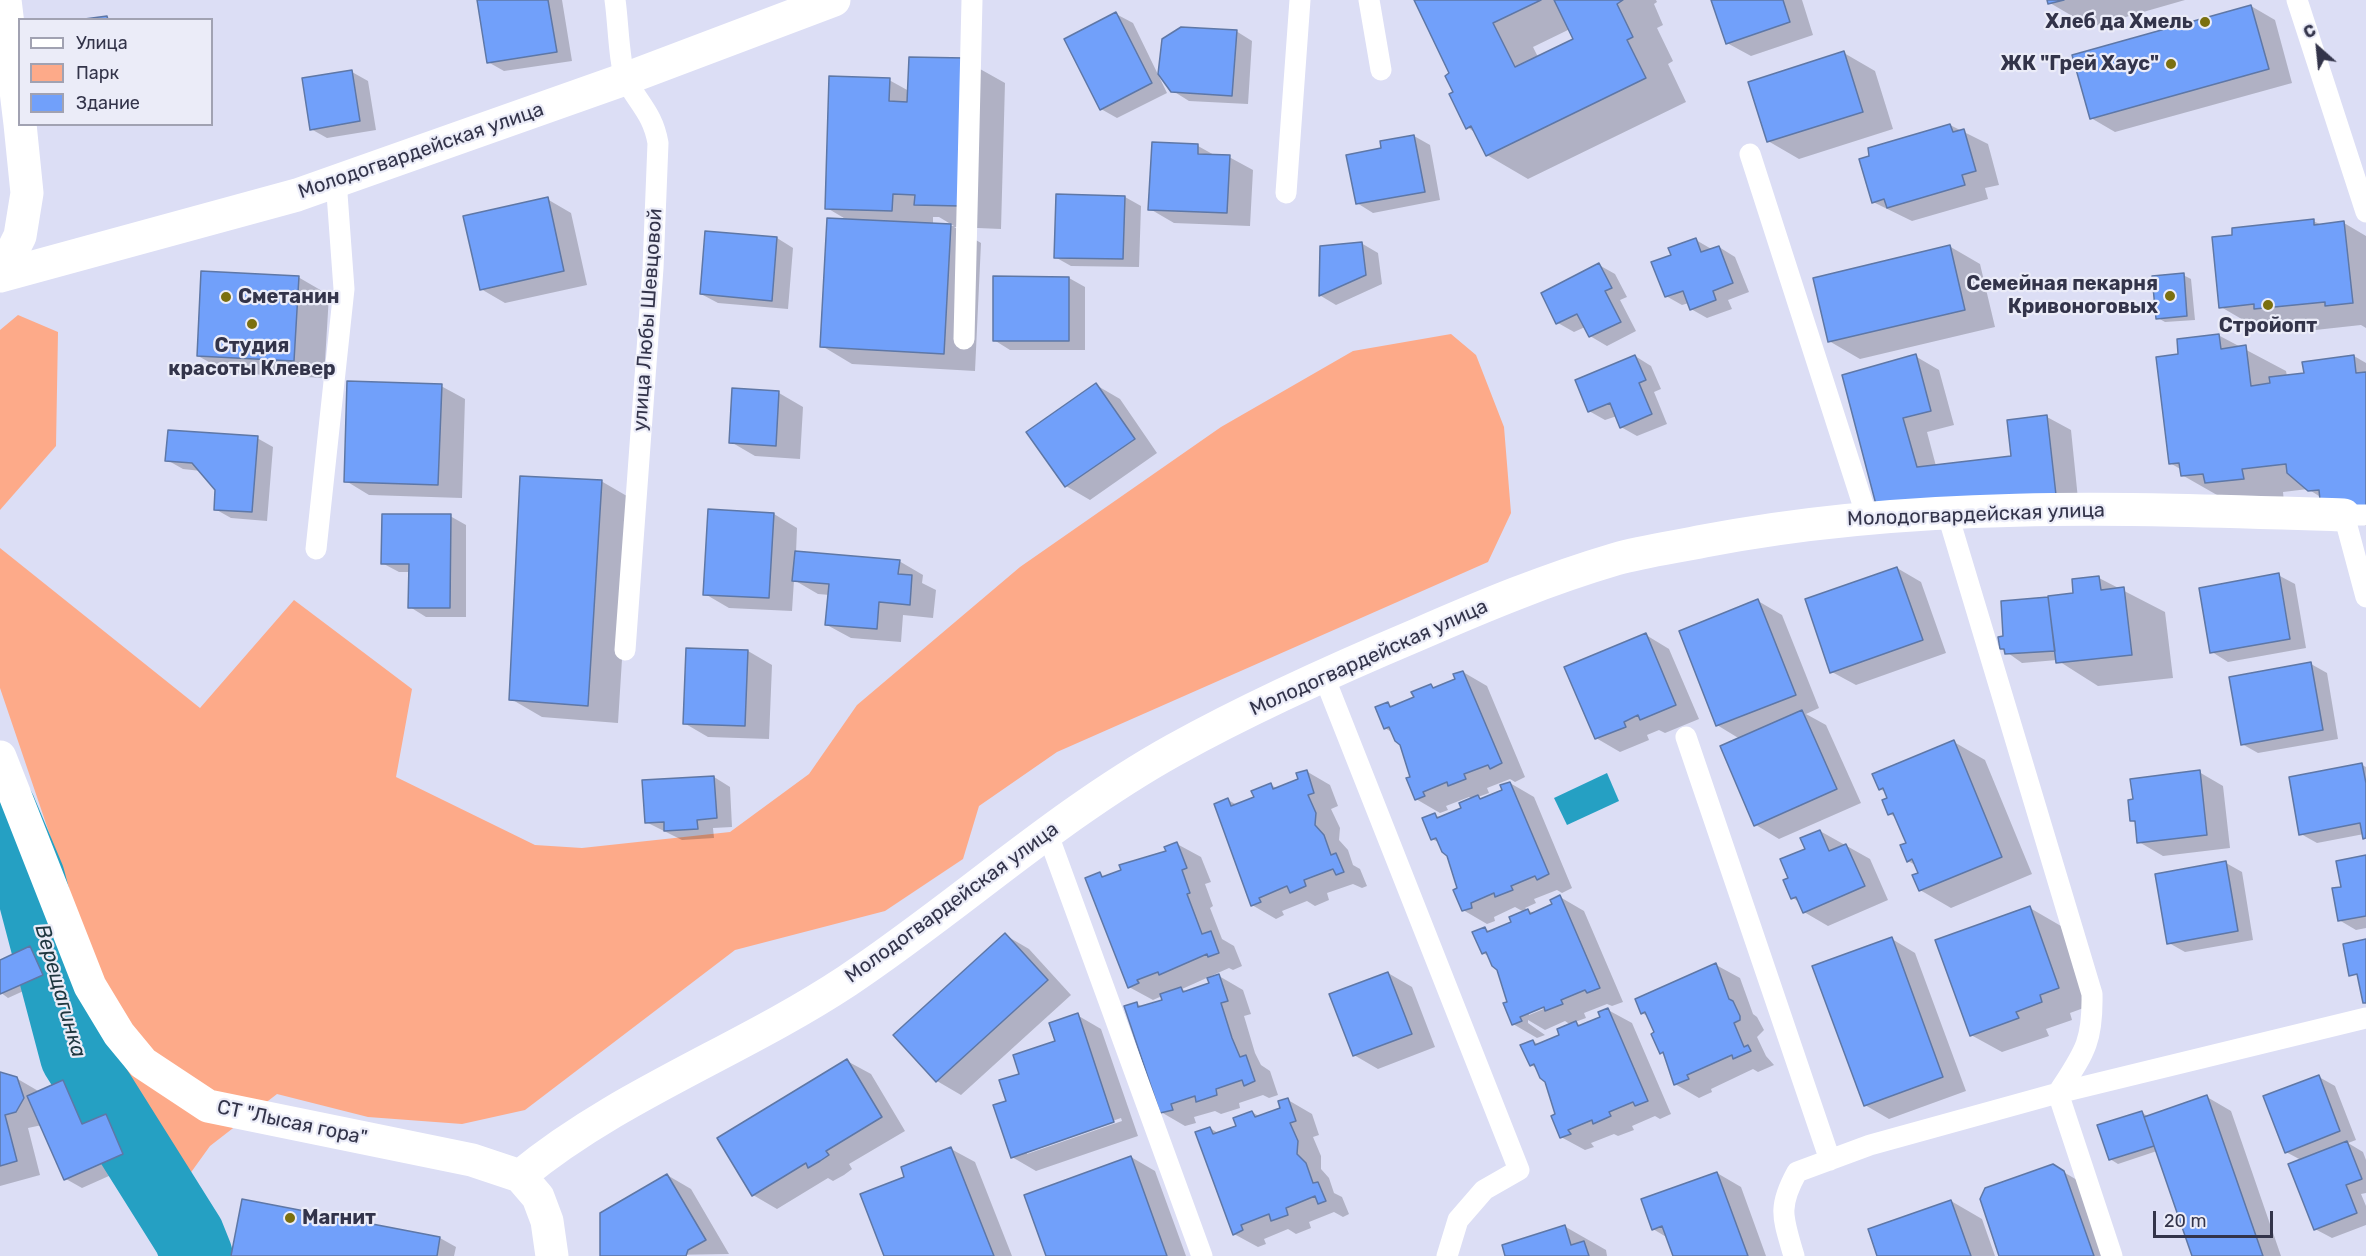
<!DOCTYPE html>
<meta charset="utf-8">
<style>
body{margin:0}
#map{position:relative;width:2366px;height:1256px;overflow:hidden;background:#dcdef5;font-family:Rubik,sans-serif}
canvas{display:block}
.legend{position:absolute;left:18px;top:18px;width:195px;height:108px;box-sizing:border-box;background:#ebecf8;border:2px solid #a1a2b2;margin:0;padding:8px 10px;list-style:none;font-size:18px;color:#33344a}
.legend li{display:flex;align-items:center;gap:12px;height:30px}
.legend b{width:30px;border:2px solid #a1a2b2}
.north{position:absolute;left:2288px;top:18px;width:60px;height:60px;-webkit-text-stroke:4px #ebecf8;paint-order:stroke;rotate:333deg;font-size:16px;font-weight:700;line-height:24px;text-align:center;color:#33344a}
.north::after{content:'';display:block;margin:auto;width:21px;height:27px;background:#33344a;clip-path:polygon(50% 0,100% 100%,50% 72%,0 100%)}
.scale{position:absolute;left:2153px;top:1211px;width:120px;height:27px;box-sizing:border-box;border:3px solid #33344a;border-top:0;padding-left:8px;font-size:18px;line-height:21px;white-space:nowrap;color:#33344a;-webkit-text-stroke:4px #ebecf8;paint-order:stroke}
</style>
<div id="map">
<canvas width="2366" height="1256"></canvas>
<ul class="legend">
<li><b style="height:8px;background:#fff"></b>Улица</li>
<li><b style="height:16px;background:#fdaa89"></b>Парк</li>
<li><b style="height:16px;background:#71a0fa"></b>Здание</li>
</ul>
<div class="north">С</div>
<div class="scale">20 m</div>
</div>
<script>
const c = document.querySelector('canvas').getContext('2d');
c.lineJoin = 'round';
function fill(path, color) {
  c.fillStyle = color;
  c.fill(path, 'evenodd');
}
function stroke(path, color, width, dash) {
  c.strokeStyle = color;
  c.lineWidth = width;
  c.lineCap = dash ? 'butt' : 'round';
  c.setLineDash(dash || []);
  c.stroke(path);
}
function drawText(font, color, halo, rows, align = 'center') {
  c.font = font + ' Rubik,sans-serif';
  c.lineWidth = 4.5;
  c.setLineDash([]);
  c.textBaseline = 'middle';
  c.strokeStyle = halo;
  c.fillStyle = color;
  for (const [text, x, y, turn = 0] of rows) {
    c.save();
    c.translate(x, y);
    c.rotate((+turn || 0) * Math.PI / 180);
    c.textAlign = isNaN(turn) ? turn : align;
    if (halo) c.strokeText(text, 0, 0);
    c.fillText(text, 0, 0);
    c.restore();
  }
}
const green = new Path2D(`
 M18 315 58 332 56 446 0 510V330Z
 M1451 334 1476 355 1504 427 1511 513 1488 562 1057 752 979 806 963 859 885 911 735 950 525 1110 462 1124 368 1117 277 1094 210 1146 179 1189 206 1256H176L133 1127 95 968 0 688V548L200 708 294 600 412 689 396 777 535 845 582 848 730 832 809 774 857 705 1020 567 1221 427 1353 351Z`);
const water = new Path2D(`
 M1607 773 1619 801 1567 825 1554 798Z`);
const shadow = new Path2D(`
 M478 0H562L572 61 504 71 488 62Z
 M1415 0H1656L1657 2 1654 4 1663 25 1657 28 1673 61 1668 64 1686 102 1528 179 1487 155 1476 133 1467 127 1451 74ZM1570 29 1575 39 1538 57 1533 47Z
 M1713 0H1802L1813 35 1751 56 1727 43Z
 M2049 0H2185L2091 27 2050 3Z
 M2251 6 2275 20 2292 83 2115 132 2091 118Z
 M1116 14 1133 23 1167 93 1117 118 1101 109Z
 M1236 31 1252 41 1248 104 1189 101 1173 91Z
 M1844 53 1875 71 1893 129 1799 159 1768 141Z
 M964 60 1005 83 1001 229 954 227 981 243 975 371 852 364 822 346 849 221 827 208 889 80 909 91ZM933 217H939L954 226 933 225Z
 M352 72 368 81 376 130 327 138 311 129Z
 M1950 125 1988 144 1999 185 1985 188 1988 199 1912 221 1873 202 1871 157Z
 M1414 136 1430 145 1440 200 1373 213 1357 203 1383 150 1382 142Z
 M1198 146 1216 156 1229 157 1253 170 1250 226 1174 223 1150 209Z
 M1125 197 1141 206 1139 267 1071 266 1055 257Z
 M547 199 571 213 587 285 505 303 481 289Z
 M2313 221 2322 225 2344 223 2366 236V328L2361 325 2297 332 2289 327 2262 331 2221 307Z
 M706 233 777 238 793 248 788 309 718 303 701 294Z
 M1696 240 1713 250 1719 247 1735 257 1749 292 1728 300 1732 309 1707 318 1691 309 1689 303 1682 305 1666 296 1673 256Z
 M1361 243 1378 253 1382 284 1336 305 1321 296V247Z
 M1949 246 1980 264 1995 327 1860 359 1829 341Z
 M1599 265 1615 274 1627 297 1620 300 1636 331 1607 346 1590 336 1585 327 1574 332 1558 323Z
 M2183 275 2191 279 2195 320 2165 322 2158 318Z
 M298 277 329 295 324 378 229 373 198 356Z
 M995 278H1069L1085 287V350H1010L994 340Z
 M2218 335 2286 371 2287 376 2305 374 2354 356 2366 363V526L2308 489 2283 492 2284 502 2224 499 2182 475V470L2170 463 2180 355Z
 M1635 356 1651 366 1661 389 1654 392 1667 424 1637 436 1621 427 1617 416 1605 420 1589 411Z
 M1915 356 1939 370 1954 425 1927 432 1936 466 2013 457 2047 417 2071 430 2079 509 1905 528 1844 376Z
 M1096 385 1120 399 1157 453 1090 500 1066 486 1028 433Z
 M441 386 465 399 462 498 369 495 346 481Z
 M779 393 803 407 800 459 755 456 731 442Z
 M257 438 273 447 267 521 231 518 215 509 217 489 201 471 183 469 167 460Z
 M601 481 632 499 618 723 542 717 511 699Z
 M774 514 797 528 796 553 899 561 923 575 922 583 936 590 933 618 903 615 901 642 851 638 827 625 830 595 818 594 794 580 792 611 729 608 705 594Z
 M450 516 466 525V617H426L410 607V572H399L382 563Z
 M1897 568 1921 582 1946 653 1856 685 1832 672Z
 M2278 575 2295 584 2306 648 2228 662 2212 652Z
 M2099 578 2165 612 2173 678 2098 686 2057 660 2022 663 2001 648 2005 638 2048 598 2075 594Z
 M1758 601 1782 615 1819 708 1806 714 1826 725 1861 803 1779 839 1756 825 1740 739 1717 725Z
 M1646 635 1669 649 1699 719 1665 733 1659 730 1647 735 1649 740 1620 752 1596 738Z
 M748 651 772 665 769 739 708 737 684 723Z
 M2311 664 2327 673 2338 739 2258 753 2242 744Z
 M1463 672 1487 686 1525 777 1515 782 1510 779 1487 788 1489 793 1478 797 1483 800 1504 791 1510 783 1534 797 1572 888 1562 893 1557 890 1534 899 1536 903 1525 908 1534 914 1554 905 1560 897 1584 911 1623 1002 1612 1006 1607 1004 1584 1013 1586 1018 1575 1022 1581 1026 1602 1017 1608 1010 1632 1023 1671 1114 1660 1119 1655 1116 1632 1126 1634 1130 1618 1136 1614 1134 1591 1143 1594 1147 1585 1150 1561 1137 1547 1081 1538 1069 1531 1065 1533 1041 1539 1045 1561 1035 1571 1025 1565 1021 1545 1030 1528 1020V1023L1545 1035 1537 1038 1513 1024 1499 969 1490 957 1483 953 1485 928 1490 932 1513 923 1524 912 1515 907 1494 917 1495 921 1487 924 1463 910 1449 855 1440 843 1432 839 1435 815 1441 818 1463 809 1473 799 1469 797 1446 806 1448 810 1440 813 1416 799 1401 744 1393 733 1385 728 1377 708 1388 704 1394 707 1416 698 1431 686 1436 689 1457 680ZM1550 1003 1551 1006 1529 1015V1011Z
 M1954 742 1985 760 2032 874 1951 908 1920 890V873L1917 866 1908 861V844L1897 818 1890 814 1887 793 1880 789Z
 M2362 765 2366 767V839L2364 834 2317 843 2301 834Z
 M1306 771 1330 785 1338 806 1331 809 1340 828 1339 840 1348 850 1353 865 1360 869 1367 886 1362 888 1353 884 1327 893 1329 900 1315 906 1307 901 1282 911 1284 915 1276 919 1252 905 1228 800 1237 805 1256 798 1271 785 1278 789 1300 780Z
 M2199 772 2223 786 2230 848 2163 856 2139 842 2136 823 2131 820Z
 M714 777 730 787 732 827 713 828 714 838 682 840 646 822Z
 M1820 831 1870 859 1888 900 1828 926 1804 912 1799 902 1793 898 1790 879Z
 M1177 844 1201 857 1211 882 1205 884 1213 906 1210 908 1222 939 1234 946 1242 966 1233 970 1229 968 1182 989 1187 992 1211 984 1219 976 1243 990 1251 1014 1244 1016 1255 1053 1261 1065 1270 1071 1278 1095 1269 1098 1263 1095 1239 1103 1240 1108 1221 1114 1215 1111 1194 1117 1196 1123 1185 1126 1161 1112 1137 1004 1143 1007 1164 1001 1162 996 1153 1000 1129 987 1099 874 1105 877 1168 852Z
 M2366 857V928L2356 930 2339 920 2343 888Z
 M2226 863 2242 872 2253 940 2185 952 2169 943Z
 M2030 908 2061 926 2089 1006 2070 1013 2072 1020 2046 1029 2049 1036 2002 1052 1971 1035Z
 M1005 935 1029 949 1071 995 961 1095 937 1081 895 1035Z
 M1892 939 1915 953 1966 1091 1889 1119 1865 1105Z
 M30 948 38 953 50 979 8 998 0 992V961Z
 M1716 965 1740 978 1753 1014 1757 1017 1764 1030 1757 1037 1766 1056 1774 1065 1758 1072 1753 1069 1711 1089 1712 1092 1699 1098 1675 1084 1649 1017 1642 1013 1637 1000Z
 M1388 973 1412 987 1435 1047 1378 1069 1354 1055Z
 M1077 1015 1101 1029 1138 1136 1036 1171 1012 1157 1008 1102 1021 1075 1057 1042ZM1121 1118 1122 1121 1027 1154V1150Z
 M847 1061 871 1074 905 1131 849 1164 852 1169 844 1175 833 1181 828 1178 777 1209 753 1195Z
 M0 1073 16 1078 40 1092 63 1082 80 1091 93 1121 106 1115 122 1125 138 1163 82 1188 66 1179 42 1125 28 1128 40 1175 0 1186Z
 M2319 1077 2335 1086 2356 1140 2348 1143 2363 1152 2366 1160V1193L2361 1194 2366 1206V1225L2332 1238 2315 1229 2301 1160 2286 1152Z
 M2207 1097 2231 1111 2281 1256H2193L2157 1151 2118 1164 2110 1159 2141 1112 2149 1117Z
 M1288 1100 1312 1114 1319 1135 1313 1137 1321 1156V1169L1329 1178 1334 1193 1342 1197 1349 1214 1343 1217 1334 1212 1309 1222 1311 1228 1296 1234 1288 1229 1264 1239 1266 1244 1258 1247 1234 1234 1210 1128 1218 1133 1238 1127 1252 1112 1260 1117 1282 1109Z
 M951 1149 975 1162 1012 1256H886L906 1178Z
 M1131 1157 1155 1171 1186 1256H1047Z
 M2053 1166 2084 1184 2117 1256H2000Z
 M1717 1173 1741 1187 1766 1256H1675L1668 1238 1653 1229Z
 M667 1175 691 1189 729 1254 602 1256Z
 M243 1201 440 1238 456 1247 454 1256H233Z
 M1951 1201 1982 1219 1995 1256H1879Z
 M1564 1226 1606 1250 1607 1256H1507Z`);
const river = new Path2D(`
 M0 809 29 878 76 1056 189 1236 197 1256`);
const building = new Path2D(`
 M477 0H548L557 52 487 63Z
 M1414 0H1541L1493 23 1515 67 1573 39 1554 0H1623L1617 4 1633 37 1627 40 1646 78 1486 156 1471 126 1466 129 1449 94 1453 92 1445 76 1449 73Z
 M1711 0H1783L1790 22 1726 44Z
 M2047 0H2064L2048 4Z
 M2251 5 2269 69 2090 119 2072 55Z
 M1116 12 1152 83 1100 110 1064 39Z
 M107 16 108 20H77Z
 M1181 27 1237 30 1232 96 1171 92 1158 74 1162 39Z
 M1844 51 1863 112 1767 142 1748 82Z
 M909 57 965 58 960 206 914 205 915 195 893 194 892 211 825 209 829 76 890 78 889 101 907 102Z
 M352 70 360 121 310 130 302 78Z
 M1950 124 1953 132 1964 129 1976 171 1962 175 1965 185 1887 208 1884 199 1872 203 1859 159 1869 156 1868 148Z
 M1414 135 1425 192 1356 204 1346 155 1381 148 1380 141Z
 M1152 142 1198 144V154L1230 155 1227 213 1148 210Z
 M1056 194 1125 196 1123 259 1054 258Z
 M548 197 564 271 480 290 463 216Z
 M827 218 951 224 944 354 820 347Z
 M2314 219V225L2344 221 2353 303 2325 306V302L2254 309V304L2219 308 2212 237 2232 235V228Z
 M705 231 777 237 772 301 700 294Z
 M1696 238 1701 252 1719 246 1733 283 1713 291 1716 300 1690 310 1683 291 1665 297 1651 262 1671 255 1668 248Z
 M1362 242 1366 275 1319 296 1320 246Z
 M1950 245 1965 310 1828 342 1813 278Z
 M1599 263 1612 288 1605 291 1621 322 1589 337 1577 314 1556 324 1541 293Z
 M201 271 299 276 294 361 197 356Z
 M2184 273 2187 316 2156 319 2152 276Z
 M993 276 1069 277V341H993Z
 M2219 334 2221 349 2246 345 2251 386 2270 383 2269 377 2304 373 2302 362 2354 355 2356 373 2366 372V507L2320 500 2319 490 2308 491 2287 473 2286 464 2242 469 2244 479 2205 483 2203 474 2181 476 2179 463 2169 464 2156 357 2178 354 2177 339Z
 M1916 354 1931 411 1903 418 1917 467 2011 456 2007 420 2047 415 2056 495 1879 516 1842 375Z
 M1635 355 1646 380 1639 383 1652 414 1620 428 1610 403 1588 412 1575 380Z
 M347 381 442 384 438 485 344 482Z
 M1096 383 1135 439 1065 487 1026 432Z
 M732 388 779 391 776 446 729 443Z
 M168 430 258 436 252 512 214 510 215 490 192 463 165 461Z
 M520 476 602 480 588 706 509 700Z
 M708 509 774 513 769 598 703 595Z
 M382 514H451L450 608H408L409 564H381Z
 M795 551 900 560 898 574 912 575 910 605 879 602 877 629 825 625 829 584 792 581Z
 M1897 567 1923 640 1830 673 1805 599Z
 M2279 573 2290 639 2210 653 2199 588Z
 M2099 576 2101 590 2124 587 2132 655 2056 663 2048 596 2073 593 2072 579Z
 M2048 597 2055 651 2005 654 2004 649H2000L1998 637 2003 636 2001 601Z
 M1758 599 1796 695 1716 726 1679 631Z
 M1646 633 1676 705 1640 720 1638 715 1624 722 1626 727 1595 739 1564 667Z
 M686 648 748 650 745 726 683 724Z
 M2311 662 2323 730 2241 745 2229 677Z
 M1463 671 1502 763 1490 769 1488 765 1464 774 1466 779 1448 786 1447 782 1423 792 1425 796 1415 800 1406 778 1410 777 1400 745 1395 741 1389 727 1384 729 1375 707 1388 702 1390 707 1414 697 1411 692 1431 684 1433 688 1455 679 1453 674Z
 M1802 710 1837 789 1754 826 1720 746Z
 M1954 740 2002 857 1919 891 1912 875 1918 873 1912 859 1907 862 1900 845 1906 843 1893 813 1888 815 1882 800 1887 798 1883 788 1879 790 1872 774Z
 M2362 763 2366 783V838L2363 839 2360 823 2299 835 2289 777Z
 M1307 770 1314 793 1308 795 1316 813 1315 825 1324 835 1331 855 1336 853 1344 872 1336 875 1333 869 1304 880 1306 886 1290 893 1287 886 1259 898 1261 902 1251 906 1214 804 1228 798 1231 806 1254 797 1251 791 1271 783 1273 789 1298 779 1296 773Z
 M2200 770 2207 835 2137 843 2135 821H2130L2128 800 2133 799 2130 779Z
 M714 776 717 818 697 820 698 829 664 831V822L645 823 642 780Z
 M1510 782 1549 874 1537 880 1535 876 1511 886 1513 890 1495 897 1494 893 1471 903 1472 908 1462 911 1453 890 1457 888 1447 856 1442 852 1436 838 1431 840 1422 818 1435 813 1437 818 1461 808 1459 803 1478 795 1480 799 1502 790 1500 785Z
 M1820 830 1829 851 1846 844 1865 886 1803 913 1796 897 1791 899 1783 880 1788 878 1780 859 1805 849 1800 838Z
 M1177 842 1187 868 1182 870 1190 893 1187 894 1202 934 1211 931 1219 953 1208 957 1207 954 1159 975 1158 972 1137 980 1139 983 1128 988 1085 878 1100 872 1102 877 1121 870 1119 865 1166 851 1164 847Z
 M2366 855V916L2338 921 2332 888 2341 887 2336 861Z
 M2226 861 2238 931 2167 944 2155 874Z
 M1560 895 1600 988 1587 993 1585 990 1561 1000 1563 1004 1545 1011 1544 1007 1520 1017 1522 1021 1512 1025 1503 1003 1507 1002 1497 970 1492 966 1486 952 1482 954 1472 932 1485 927 1487 932 1511 922 1509 917 1528 909 1530 914 1552 904 1550 900Z
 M2030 906 2059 988 2040 995 2042 1002 2016 1012 2019 1018 1970 1036 1935 940Z
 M1005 933 1048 980 936 1082 893 1035Z
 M1892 937 1943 1077 1864 1106 1812 966Z
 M2366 939V1003H2363L2357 974 2349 976 2343 944Z
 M30 946 43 975 0 994V960Z
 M1716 963 1729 999 1733 1001 1740 1016V1020L1734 1023 1744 1047 1748 1045 1751 1051 1733 1059 1732 1055 1687 1075 1689 1079 1674 1085 1663 1052 1660 1054 1651 1034 1654 1032 1645 1012 1641 1014 1635 999Z
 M1388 972 1412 1034 1353 1056 1329 994Z
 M1219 974 1228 1001 1221 1003 1232 1038 1240 1057 1246 1055 1255 1081 1244 1086 1242 1080 1216 1089 1217 1095 1196 1102 1195 1096 1171 1104 1173 1110 1160 1113 1124 1006 1137 1002 1138 1007 1162 1000 1160 994 1181 987 1183 992 1209 983 1207 978Z
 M1608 1008 1648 1101 1635 1106 1633 1102 1609 1112 1611 1116 1593 1124 1592 1120 1568 1130 1571 1134 1560 1138 1551 1116 1555 1114 1545 1082 1540 1078 1534 1064 1530 1066 1520 1045 1533 1040 1535 1045 1559 1035 1557 1029 1576 1021 1578 1026 1600 1017 1598 1012Z
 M1078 1013 1114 1122 1011 1158 993 1105 1006 1101 999 1080 1019 1074 1013 1055 1055 1041 1049 1023Z
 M847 1059 882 1117 826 1151 829 1155 820 1161 808 1168 806 1163 752 1196 717 1138Z
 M0 1072 17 1077 24 1098 16 1112 5 1115 17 1161 0 1166Z
 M2319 1075 2340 1131 2285 1153 2263 1096Z
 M63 1080 82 1124 106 1114 123 1154 64 1180 27 1096Z
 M2207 1095 2263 1256H2192L2144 1117Z
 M1288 1098 1296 1121 1290 1123 1298 1141 1297 1154 1306 1163 1313 1183 1318 1182 1326 1201 1318 1204 1315 1196 1286 1208 1288 1215 1271 1221 1269 1214 1241 1225 1243 1230 1233 1235 1195 1132 1210 1127 1213 1134 1236 1126 1233 1118 1252 1111 1255 1117 1280 1108 1278 1101Z
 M2142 1111 2154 1146 2109 1160 2097 1125Z
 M2347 1141 2362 1179 2346 1185 2357 1213 2314 1230 2288 1164Z
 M951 1147 994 1256H884L860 1194 904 1177 901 1167Z
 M1131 1156 1167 1256H1046L1024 1195Z
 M2053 1164 2064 1171 2094 1256H1999L1980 1199 1985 1188Z
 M1717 1172 1748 1256H1673L1662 1226 1652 1230 1641 1199Z
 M667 1174 706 1240 688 1250 686 1256H600V1213Z
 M242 1199 440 1237 437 1256H231Z
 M1951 1200 1971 1256H1877L1868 1229Z
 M1565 1225 1571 1245 1584 1241 1589 1256H1505L1502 1245Z`);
const lane = new Path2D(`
 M615 0C618 18 619 66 626 80 639 104 653 114 658 143L653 268 625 650
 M1369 0 1381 70
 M2297 0 2366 212
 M1750 154 1867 517
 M1286 193 1300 0
 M964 339 972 0
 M1947 512 2092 994C2093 1043 2084 1053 2058 1093L2112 1256
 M2366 515H2344L2366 597
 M316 549 344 289 336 180
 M1323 674 1519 1170 1484 1190 1458 1220 1447 1256
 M1686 737 1830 1160
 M1047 832 1202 1256
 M1794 1256C1783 1218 1777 1208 1797 1172L1870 1145 2058 1093 2366 1018`);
const street = new Path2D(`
 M5 0 20 124
 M0 276 297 195 625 79 834 0
 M0 276 20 236 27 193 20 124
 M0 757 90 986 119 1034 143 1063 208 1106 472 1160 520 1176 538 1197 547 1221 552 1256
 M520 1176C618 1095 741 1051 847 981 958 907 1057 815 1174 750 1253 706 1336 669 1419 634 1483 606 1548 579 1616 559 1644 551 1675 547 1704 541 1915 500 2130 508 2344 515`);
const markers = [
 [2205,22,6,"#7b7010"],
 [2171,64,6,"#7b7010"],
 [2170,296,6,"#7b7010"],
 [226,297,6,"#7b7010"],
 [2268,305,6,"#7b7010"],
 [252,324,6,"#7b7010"],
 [290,1218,6,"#7b7010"]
];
const poiNames = [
 ["Хлеб да Хмель",2193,22],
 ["ЖК \"Грей Хаус\"",2159,64],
 ["Семейная пекарня",2158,284],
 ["Кривоноговых",2158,307],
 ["Сметанин",238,297,"left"],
 ["Стройопт",2268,326,"center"],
 ["Студия",252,346,"center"],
 ["красоты Клевер",252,369,"center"],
 ["Магнит",302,1218,"left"]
];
const streetNames = [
 ["Молодогвардейская улица",421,151,-19],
 ["улица Любы Шевцовой",648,320,-86],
 ["Молодогвардейская улица",1976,515,-2],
 ["Молодогвардейская улица",1369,658,-24],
 ["Молодогвардейская улица",952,903,-36],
 ["СТ \"Лысая гора\"",292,1123,12]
];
const waterNames = [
 ["Верещагинка",60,991,74]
];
fill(green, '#fdaa89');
fill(water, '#25a0c3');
fill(shadow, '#0003');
stroke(river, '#25a0c3', 72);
fill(building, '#71a0fa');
stroke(building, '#5e77a6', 1.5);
stroke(lane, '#fff', 21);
stroke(street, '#fff', 33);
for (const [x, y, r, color] of markers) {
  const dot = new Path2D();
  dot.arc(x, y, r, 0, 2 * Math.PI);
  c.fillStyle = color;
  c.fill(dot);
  stroke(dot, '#ebecf8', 2);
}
drawText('bold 20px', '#33344a', '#ebecf8', poiNames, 'right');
drawText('20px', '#33344a', '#ebecf8', streetNames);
drawText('italic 21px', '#1f3740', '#ebecf8', waterNames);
</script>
